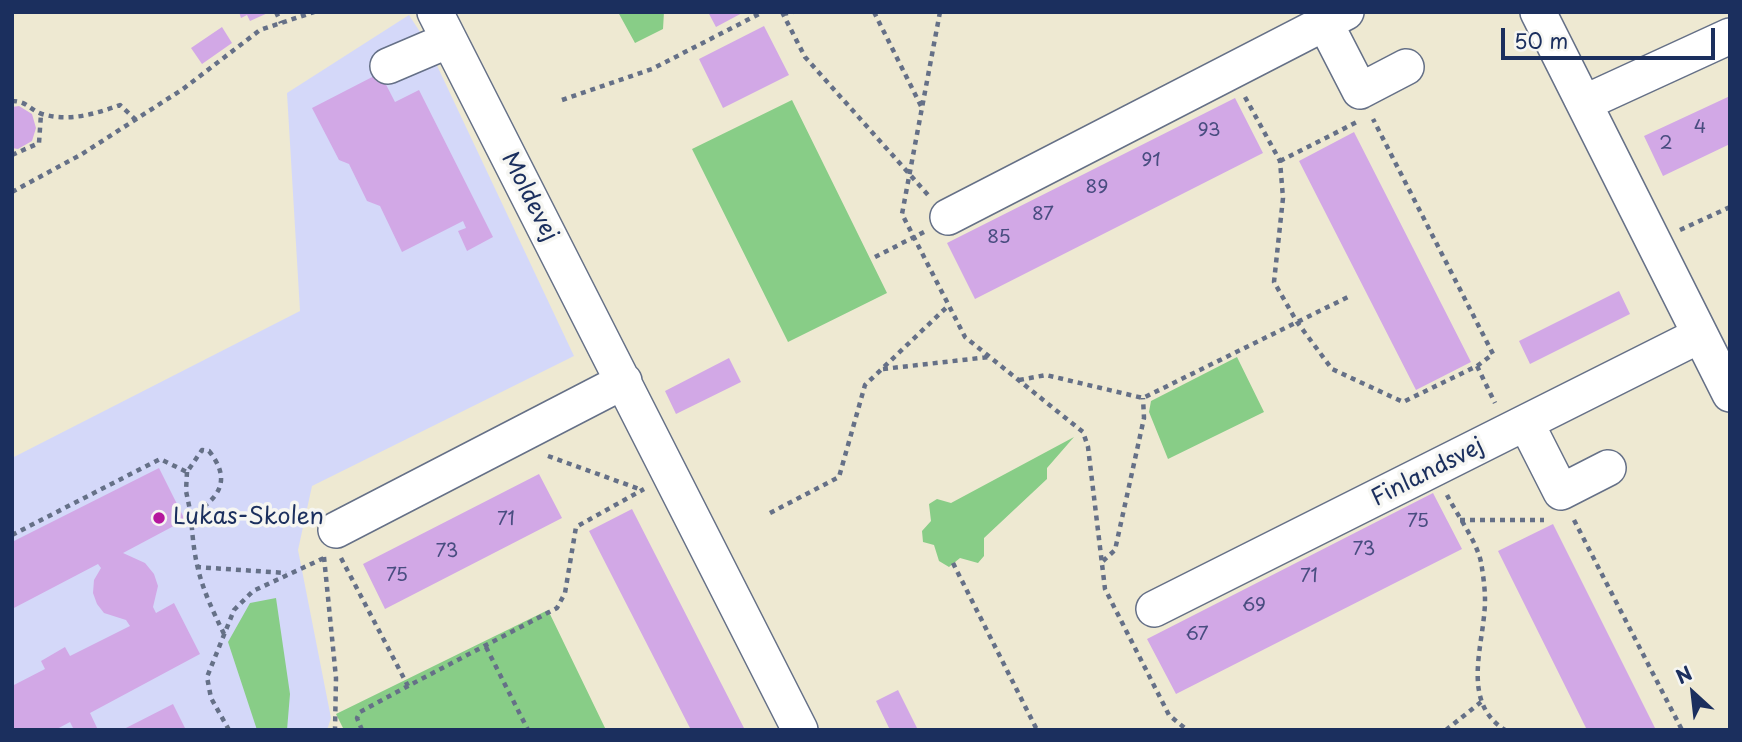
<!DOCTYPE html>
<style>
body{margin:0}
#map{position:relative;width:1742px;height:742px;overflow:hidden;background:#eee9d2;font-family:"Playpen Sans",sans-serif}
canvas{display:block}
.frame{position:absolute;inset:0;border:14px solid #1b2f5e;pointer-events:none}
.north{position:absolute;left:1658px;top:658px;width:70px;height:70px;-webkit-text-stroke:5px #f6f6f2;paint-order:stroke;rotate:333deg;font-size:19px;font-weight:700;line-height:28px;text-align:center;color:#1b2f5e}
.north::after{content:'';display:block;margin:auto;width:24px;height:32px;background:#1b2f5e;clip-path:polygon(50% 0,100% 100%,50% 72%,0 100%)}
.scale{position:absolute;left:1501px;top:28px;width:214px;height:32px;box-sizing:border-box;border:4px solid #1b2f5e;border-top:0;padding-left:9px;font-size:21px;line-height:24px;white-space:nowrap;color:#1b2f5e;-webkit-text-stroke:5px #f6f6f2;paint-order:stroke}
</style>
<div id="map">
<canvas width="1742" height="742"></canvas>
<div class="frame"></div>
<div class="north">N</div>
<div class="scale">50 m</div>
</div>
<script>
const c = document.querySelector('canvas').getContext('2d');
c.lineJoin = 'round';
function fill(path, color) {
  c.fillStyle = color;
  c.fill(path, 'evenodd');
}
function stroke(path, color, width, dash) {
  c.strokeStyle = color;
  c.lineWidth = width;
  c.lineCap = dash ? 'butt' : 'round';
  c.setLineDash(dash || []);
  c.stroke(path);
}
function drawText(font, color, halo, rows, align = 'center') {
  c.font = font + ' "Playpen Sans",sans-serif';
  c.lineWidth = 7;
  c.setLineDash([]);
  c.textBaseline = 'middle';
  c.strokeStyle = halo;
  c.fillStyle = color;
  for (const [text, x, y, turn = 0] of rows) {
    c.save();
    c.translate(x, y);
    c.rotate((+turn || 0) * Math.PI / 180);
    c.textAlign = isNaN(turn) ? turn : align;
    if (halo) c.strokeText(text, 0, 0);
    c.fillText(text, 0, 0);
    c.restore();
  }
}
const built = new Path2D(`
 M409 15 424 38 574 356 312 486 298 550 331 718 327 730H12V458L300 311 287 93Z`);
const green = new Path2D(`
 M618 12H664L663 29 635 43Z
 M792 100 887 293 788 342 692 149Z
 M1237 357 1264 412 1168 459 1149 412 1151 401Z
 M1074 437 1047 468V479L984 538V556L978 563 960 558 949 567 939 561 934 545 923 542 922 531 931 521 929 504 937 499 951 503Z
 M276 598 290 694 287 730H257L228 642 250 603Z
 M548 610 606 730H344L336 714Z`);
const building = new Path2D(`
 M239 12H270L250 21 247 15 241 18Z
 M708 12H744L716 27Z
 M764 26 789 75 723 108 699 59Z
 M222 27 232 43 202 64 191 48Z
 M380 73 395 102 419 90 493 237 467 251 458 231 466 228 463 221 402 252 380 206 367 201 349 164 339 160 312 108Z
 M1730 96V144L1663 176 1644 136Z
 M1235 98 1263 153 975 299 947 243Z
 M19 106 32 114 36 128 32 141 18 149 12 148V107Z
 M1354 132 1471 362 1416 390 1299 161Z
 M1619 291 1630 314 1530 364 1519 341Z
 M729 358 741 382 676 414 665 391Z
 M159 468 185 520 123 553 145 563 154 574 158 586 153 607 156 613 174 603 200 654 90 713 98 730H74L70 722 55 730H12V686L45 669 41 661 65 647 70 656 130 626 126 620 104 613 97 604 93 593 94 580 101 568 98 564 12 609V542Z
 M539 474 562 518 385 609 363 564Z
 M1433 493 1462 549 1176 694 1147 639Z
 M632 509 745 730H691L589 531Z
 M1553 524 1656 730H1587L1498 551Z
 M898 690 918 730H890L876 701Z
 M173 704 186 730H122Z`);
const path = new Path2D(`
 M276 12 281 23
 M782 12 805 57 929 196
 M874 12 922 108
 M940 12 902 214 965 337 1083 432 1088 447 1105 589 1169 715 1187 730
 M783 14 793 12
 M1245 97 1280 161 1283 198 1274 282 1297 322 1332 369 1403 402 1477 366 1493 354 1373 119
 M562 100 652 69 763 12
 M12 101C27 101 30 110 42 114 69 122 95 114 120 105L136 120
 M12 155 39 143 41 114
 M1280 161 1357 122
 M12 192 82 154 183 89 260 30 314 12
 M1680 230 1730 207
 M875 257 924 232
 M1477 366 1495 403
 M883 369 989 357
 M1019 380 1046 375 1143 398 1348 297
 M548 456 642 490
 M187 472 186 491 191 515
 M1447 495C1457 515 1476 540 1481 562 1483 574 1485 588 1485 600 1485 643 1459 701 1505 730
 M770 513 839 477 865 385 949 305
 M1460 520H1544
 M1574 520 1682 730
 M12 535 160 459 187 472 202 450 209 451C232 480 220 498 191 515 194 567 201 587 224 634
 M324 557 336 678 335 730
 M341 558 408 686 557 608 565 593 576 527 644 489
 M1103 561 1115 550 1144 418 1143 398
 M953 563 1037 730
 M196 567 286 573
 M486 647 528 730
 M229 730 211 698 207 677 234 610 253 591 324 558
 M362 730 357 718 360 712 408 686
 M1446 730 1481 702`);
const minor = new Path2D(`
 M435 12 800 730
 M1538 12 1730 394
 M1325 23 1360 91 1406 67
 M388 66 449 40
 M1584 103 1730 36
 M948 217 1346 12
 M1526 423 1561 492 1608 468
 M336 530 624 381
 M1154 609 1700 335`);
const markers = [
 [159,518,7,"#b5179e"]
];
const numberNames = [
 ["4",1700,128],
 ["93",1209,131],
 ["2",1666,144],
 ["91",1151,161],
 ["89",1097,188],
 ["87",1043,215],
 ["85",999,238],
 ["71",506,520],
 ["75",1418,522],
 ["73",1364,550],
 ["73",447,552],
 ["75",397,576],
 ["71",1309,577],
 ["69",1254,606],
 ["67",1197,635]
];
const streetNames = [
 ["Moldevej",529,197,63],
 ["Finlandsvej",1428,473,-27]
];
const poiNames = [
 ["Lukas-Skolen",173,518]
];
fill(built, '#d4d8f9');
fill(green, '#88cd87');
fill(building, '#d2a8e6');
stroke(minor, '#657087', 38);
stroke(path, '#657087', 4.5, [5, 5]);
stroke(minor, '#fff', 35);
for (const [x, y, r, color] of markers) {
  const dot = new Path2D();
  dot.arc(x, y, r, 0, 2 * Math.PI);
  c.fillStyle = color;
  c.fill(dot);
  stroke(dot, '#f6f6f2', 2.5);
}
drawText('19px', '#494d80', null, numberNames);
drawText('23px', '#1b2f5e', '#f6f6f2', streetNames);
drawText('23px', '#1b2f5e', '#f6f6f2', poiNames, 'left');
</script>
